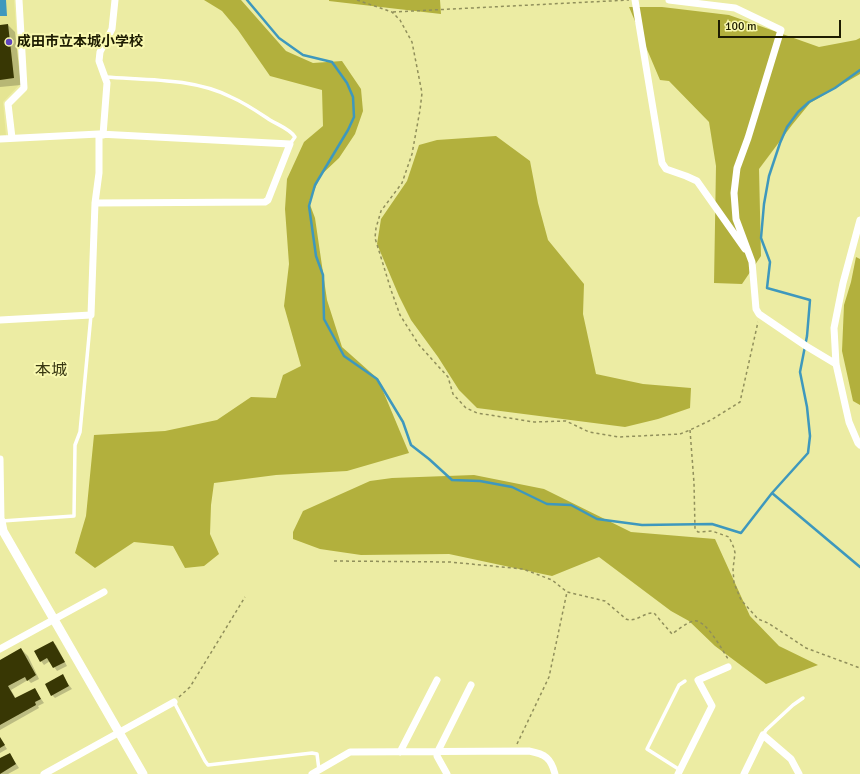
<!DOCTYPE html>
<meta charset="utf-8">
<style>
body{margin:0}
#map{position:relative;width:860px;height:774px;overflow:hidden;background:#ececa3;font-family:Signika,sans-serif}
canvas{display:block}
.scale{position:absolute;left:718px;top:20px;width:123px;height:18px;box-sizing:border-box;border:2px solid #1d1c01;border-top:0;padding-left:5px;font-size:12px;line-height:14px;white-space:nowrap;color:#1d1c01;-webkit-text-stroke:3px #f9f9b0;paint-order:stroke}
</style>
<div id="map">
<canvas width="860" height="774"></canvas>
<div class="scale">100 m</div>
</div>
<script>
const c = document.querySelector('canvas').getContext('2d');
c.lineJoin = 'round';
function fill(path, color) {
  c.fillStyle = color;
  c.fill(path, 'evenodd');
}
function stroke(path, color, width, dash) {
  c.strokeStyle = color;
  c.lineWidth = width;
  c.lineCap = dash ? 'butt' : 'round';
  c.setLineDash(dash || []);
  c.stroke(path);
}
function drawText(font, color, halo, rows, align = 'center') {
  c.font = font + ' Signika,"Noto Sans JP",sans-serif';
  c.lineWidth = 4;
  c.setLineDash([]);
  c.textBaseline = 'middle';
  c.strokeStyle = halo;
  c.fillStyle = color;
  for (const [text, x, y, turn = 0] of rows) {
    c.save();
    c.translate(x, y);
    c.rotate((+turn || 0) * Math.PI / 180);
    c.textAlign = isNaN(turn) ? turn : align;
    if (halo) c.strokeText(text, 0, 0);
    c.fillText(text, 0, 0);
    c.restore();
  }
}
const built = new Path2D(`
 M0 0H14L20 84 3 102 6 136H0Z`);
const forest = new Path2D(`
 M204 0H241L286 51 313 63 342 61 361 89 363 111 355 134 339 158 321 175 309 202 315 218 327 300 342 347 378 379 409 453 347 471 276 475 214 483 211 505 210 534 219 554 204 566 185 568 173 546 134 542 95 568 75 553 86 516 94 435 165 431 217 420 251 397 276 398 283 375 301 366 284 306 289 264 285 209 287 179 304 142 323 126 322 90 270 76 238 30 222 11Z
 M329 0H440L441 14 329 1Z
 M629 7H662L729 15 819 47 856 40 860 38V74L810 103 792 125 759 169 761 256 742 284 714 283 716 166 709 122 669 81 660 80Z
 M496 136 530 161 538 203 548 240 584 284 583 314 596 374 643 384 691 388 690 408 658 419 625 427 477 408 459 390 438 357 411 320 399 296 377 244 381 219 407 181 419 145 437 140Z
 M856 257 860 259V405L853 401 842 351 844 305 851 282Z
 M474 475 544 489 631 532 715 539 750 616 779 646 818 665 766 684 715 646 689 621 671 611 599 557 552 576 449 554 361 555 320 549 293 539V532L303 511 370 481 392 478Z`);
const water = new Path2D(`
 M0 0H6L7 16H0Z`);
const shadow = new Path2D(`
 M8 25 15 32 21 85 0 87V26Z
 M52 642 56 645 67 666 57 671 50 661 44 665 41 661Z
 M21 649 28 656 39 679 31 683 28 680 11 690 16 699 35 690 44 703 38 706 39 708 0 730V661Z
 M62 676 72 689 55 698 52 695Z
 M0 738 7 749 0 753Z
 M10 754 19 768 8 774H0V760Z`);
const stream = new Path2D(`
 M247 0 279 38 303 55 332 62 347 83 353 97 354 117 348 130 315 185 309 206 316 256 323 275 324 319 344 356 377 379 403 422 411 445 429 459 452 480 480 481 512 487 547 504 571 505 597 519 642 525 712 524 741 533 772 493 808 453 810 436 807 407 800 372 807 336 810 300 767 288 770 262 761 238 764 204 769 176 780 143 787 127 798 112 809 102 835 88 860 70
 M772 493 860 567`);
const building = new Path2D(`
 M8 24 14 78 0 80V25Z
 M53 641 65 662 53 668 47 658 40 662 34 651Z
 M21 648 36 675 27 681 25 677 8 686 15 698 35 688 41 699 35 702 36 705 0 725V660Z
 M63 674 69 686 51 696 45 684Z
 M0 737 5 745 0 748Z
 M10 753 16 764 0 774V758Z`);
const path = new Path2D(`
 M357 0 392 12 400 20 412 42 422 93 420 110 412 154 402 183 381 211 376 228 375 238 391 290 400 315 419 345 448 377 453 394 466 408 477 413 534 422 566 421 589 432 618 437 680 434 690 430 711 420 740 402 758 322
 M393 12 629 0
 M690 430 694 483 695 529 698 532 712 531 729 537 734 548 735 553 733 569 734 583 741 600 758 619 768 623 806 648 860 668
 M334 561 450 562 523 569 552 580 567 592 605 601 626 619C636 623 644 612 654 613L672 634C678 630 687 622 694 621 705 618 723 651 728 659
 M179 697 190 687 245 597
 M517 744 549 677 567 592`);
const service = new Path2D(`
 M106 77C147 80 193 78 231 97 245 103 258 112 270 120 278 125 290 129 295 137L290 144
 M2 521 74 516 75 445 80 432 91 315
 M174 702 205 761 208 765 312 753 317 754 319 770
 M763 735 766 730 793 705 803 698
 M680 770 647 749 679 685 685 681`);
const minor = new Path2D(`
 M635 0 662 163 666 169 686 176 697 181 745 249
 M669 0 735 8 781 30 748 138 737 168 734 193 736 219 752 262 756 309 759 314 806 346 836 364
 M103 135 107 83 99 61 100 52 112 29 115 0
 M12 138 8 104 24 88 19 0
 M0 139 99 134 290 144 268 200 265 202 95 203
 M860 220 843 283 834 328 836 364 849 422 858 443 860 445
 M0 320 91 315 95 203 99 173V134
 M0 459 1 521H0
 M0 649 104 592
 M400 752 437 680
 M44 774 174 702
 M312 774 350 752 529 751C545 754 551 758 555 774
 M447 774 437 756 438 751 471 685
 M678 774 712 706 698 680 728 667
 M744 774 763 735 791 759 799 774`);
const tertiary = new Path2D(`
 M1 521 3 531 143 774`);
const markers = [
 [9,42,4,"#6045bd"]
];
const poiNames = [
 ["成田市立本城小学校",17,42]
];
const quarterNames = [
 ["本城",51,371]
];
fill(built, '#e5e593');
fill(forest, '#b2b03d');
fill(water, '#3e98bd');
fill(shadow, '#0003');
stroke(stream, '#3e98bd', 2.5);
fill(building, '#383704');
stroke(path, '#908f5b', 1.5, [3, 3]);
stroke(service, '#fff', 3.5);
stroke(minor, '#fff', 7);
stroke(tertiary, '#fff', 9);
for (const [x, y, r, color] of markers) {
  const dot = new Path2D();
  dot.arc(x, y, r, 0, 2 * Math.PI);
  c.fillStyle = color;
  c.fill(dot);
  stroke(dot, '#f9f9b0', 1.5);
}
drawText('bold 14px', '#1d1c01', '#f9f9b0', poiNames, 'left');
drawText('16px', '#383712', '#f9f9b0', quarterNames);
</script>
